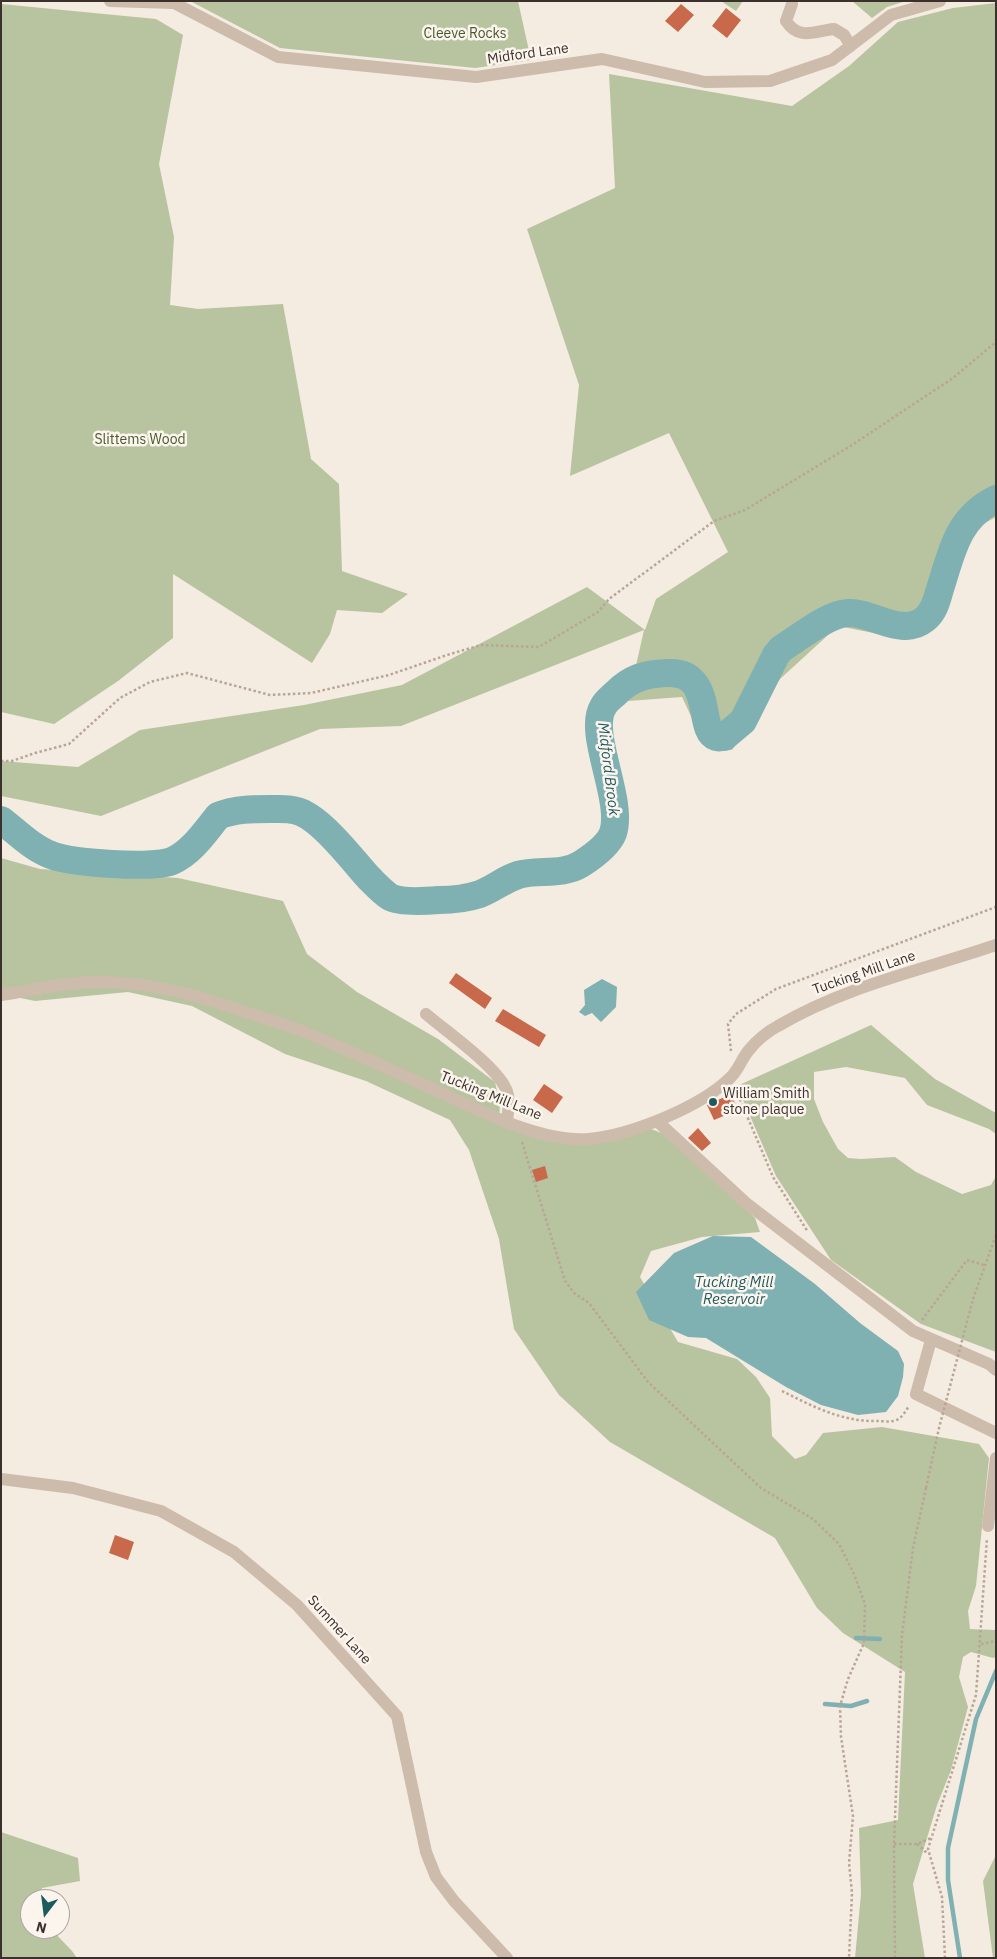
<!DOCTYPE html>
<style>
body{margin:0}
#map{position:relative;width:997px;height:1959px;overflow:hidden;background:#f4ebe1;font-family:"IBM Plex Sans",sans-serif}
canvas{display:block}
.frame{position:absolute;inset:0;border:2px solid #3b302b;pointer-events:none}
.north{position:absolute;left:20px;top:1889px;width:50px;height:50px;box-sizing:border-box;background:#fbf5ee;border:1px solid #aea6a0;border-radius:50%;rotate:195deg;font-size:14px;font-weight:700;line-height:20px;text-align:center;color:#3b302b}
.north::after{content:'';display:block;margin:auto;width:18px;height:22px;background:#1f5a5e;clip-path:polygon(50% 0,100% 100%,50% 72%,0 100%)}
</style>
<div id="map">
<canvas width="997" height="1959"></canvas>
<div class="frame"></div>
<div class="north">N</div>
</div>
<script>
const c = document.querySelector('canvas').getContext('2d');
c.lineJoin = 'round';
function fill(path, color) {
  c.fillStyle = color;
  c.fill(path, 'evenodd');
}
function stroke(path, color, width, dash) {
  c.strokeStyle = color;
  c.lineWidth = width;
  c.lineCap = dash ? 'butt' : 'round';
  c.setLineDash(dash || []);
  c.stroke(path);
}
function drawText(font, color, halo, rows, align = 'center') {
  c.font = font + ' "IBM Plex Sans",sans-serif';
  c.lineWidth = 5;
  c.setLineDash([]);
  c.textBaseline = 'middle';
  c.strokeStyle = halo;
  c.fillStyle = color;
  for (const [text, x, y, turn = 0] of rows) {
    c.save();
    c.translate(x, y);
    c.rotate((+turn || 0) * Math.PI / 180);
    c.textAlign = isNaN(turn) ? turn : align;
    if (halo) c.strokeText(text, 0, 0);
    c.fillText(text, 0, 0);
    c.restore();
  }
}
const green = new Path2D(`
 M190 1H518L531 60 475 68 280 48Z
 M721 1H743L736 11Z
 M852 1H906L887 7 872 18Z
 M996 3V517L974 529 940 612 909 640 838 626 780 679 732 750 704 744 682 697 628 701 644 630 401 726 320 729 101 816 1 796V761L78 767 140 730 304 705 402 685 587 587 645 630 656 599 728 552 669 433 570 476 579 385 527 229 615 188 609 74 792 106 849 66 898 22 953 8Z
 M1 4 156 19 183 35 159 164 174 237 170 305 198 309 283 304 311 459 339 484 342 571 408 594 382 613 337 610 330 634 312 663 173 574V638L118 681 54 724 1 712Z
 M1 858 40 869 178 878 283 901 307 954 357 992 438 1039 495 1082 500 1104 499 1122 546 1137 651 1129 667 1135 755 1218 760 1232 702 1237 651 1251 640 1277 678 1342 737 1359 756 1377 770 1398 772 1436 795 1459 806 1455 823 1433 882 1427 979 1444 989 1458 976 1586 968 1611 970 1629 996 1630V1657L993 1658 971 1652 963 1657 959 1677 968 1707 951 1770 937 1805 913 1884 925 1958H855L861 1894 859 1828 898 1820 905 1672 843 1633 817 1608 775 1538 610 1442 559 1395 514 1329 499 1239 469 1150 450 1120 366 1081 285 1054 192 1006 128 992 35 1001 1 994Z
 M871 1025 935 1079 996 1113V1134L989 1129 927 1105 905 1078 846 1067 814 1072V1099L823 1122 838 1149 848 1158 861 1159 895 1157 916 1172 962 1194 991 1185 996 1176V1352L921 1324 831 1260 776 1176 737 1086Z
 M1 1832 78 1858 80 1881 42 1888V1899H30V1929H51L72 1951 77 1958H1Z
 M996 1855V1958H993L983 1881Z`);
const water = new Path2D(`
 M602 979 617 987 616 1007 601 1022 592 1013 585 1016 579 1012 585 1005 584 990Z
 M713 1236 751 1237 815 1284 860 1323 898 1351 904 1364 903 1377 898 1396 886 1412 858 1415 821 1405 786 1387 706 1338 688 1337 649 1320 636 1292 674 1253Z`);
const stream = new Path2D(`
 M856 1638 880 1639
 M825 1704 851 1706 867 1701
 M960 1958 948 1880V1848L976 1719 996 1671`);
const river = new Path2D(`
 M1 820C17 832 32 848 51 855 71 863 153 869 172 861 191 853 205 832 218 816 235 809 252 809 270 809 279 809 289 808 297 811 320 817 351 858 368 877 375 884 382 892 390 897 401 903 427 901 439 900 452 900 468 898 480 894 493 889 505 879 518 875 538 869 562 876 581 864 592 857 608 846 613 833 624 800 587 733 603 707 606 701 612 697 616 693 631 678 645 674 667 673 715 670 697 731 716 737 719 738 721 737 724 737L743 721 776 655 781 649C799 638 827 614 848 613 873 612 902 638 925 619 934 612 937 600 940 589 952 552 957 518 996 499`);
const building = new Path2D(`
 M681 4 694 15 678 32 665 21Z
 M726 8 741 20 727 38 712 26Z
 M456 973 492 998 485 1009 449 983Z
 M503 1009 546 1035 539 1047 495 1021Z
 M544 1084 563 1097 552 1113 533 1100Z
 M731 1094 738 1110 714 1120 707 1105Z
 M698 1128 711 1143 702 1151 688 1138Z
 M545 1166 548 1178 536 1182 532 1170Z
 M115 1535 134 1542 128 1560 109 1553Z`);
const path = new Path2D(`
 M1 761H12L35 753 69 744 120 698 150 682 187 673 270 695 311 693 389 675 447 655 481 645 539 647 598 612 609 599 714 521 745 510 852 445 953 378 996 342
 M731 1051 728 1024 736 1014 776 989 996 907
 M736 1090 773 1177 808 1232
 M522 1142 565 1281 574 1293 589 1303 648 1382 761 1488 813 1519 839 1544 854 1574 865 1604 864 1643 848 1679 840 1706 841 1737 853 1816 849 1863 852 1893 849 1958
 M973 1299 996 1235
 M922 1320 967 1260 984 1265
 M782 1391C812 1406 842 1422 877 1421 882 1421 888 1422 893 1421 901 1420 905 1412 909 1406
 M981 1644 996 1641
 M894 1844H917L931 1838
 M917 1844 928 1854
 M895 1958 894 1844 902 1635 913 1548 926 1488
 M945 1958 942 1897 928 1849 976 1695 987 1538`);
const minor = new Path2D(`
 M110 1 174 3 278 57 476 77 602 59 705 82 770 81 832 60 891 15 940 1
 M792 4 786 21C799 41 815 31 834 29L844 35 851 46
 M1 995C35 990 75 980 109 982 158 984 199 996 245 1012 264 1018 283 1024 302 1031 345 1048 388 1069 431 1088 475 1108 539 1143 589 1139 631 1135 701 1107 731 1077 739 1069 742 1058 749 1050 756 1041 768 1031 778 1026 845 986 923 970 996 945
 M426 1014C447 1032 493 1064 505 1087 511 1097 508 1111 507 1121
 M657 1121 746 1203 913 1331 989 1364 996 1370
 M931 1340 916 1394 996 1433
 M1 1479 73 1488 161 1511 234 1552 297 1605 397 1716 426 1852 436 1877 454 1901 507 1958
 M988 1526 996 1458`);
const pathBridge = new Path2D(`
 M926 1488 939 1428 973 1299`);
const markers = [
 [713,1102,5,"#1f5a5e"]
];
const parkNames = [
 ["Cleeve Rocks",465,34],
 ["Slittems Wood",140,440]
];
const streetNames = [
 ["Midford Lane",528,54,-8],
 ["Tucking Mill Lane",864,973,-19],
 ["Tucking Mill Lane",491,1096,22],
 ["Summer Lane",339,1630,48]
];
const poiNames = [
 ["William Smith",723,1094],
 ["stone plaque",723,1110]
];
const waterNames = [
 ["Midford Brook",608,769,83],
 ["Tucking Mill",734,1283],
 ["Reservoir",734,1300]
];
fill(green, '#b8c4a0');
fill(water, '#7fb0b2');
stroke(stream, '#7fb0b2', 4.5);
stroke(river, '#7fb0b2', 28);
fill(building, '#c8694b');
stroke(path, '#b9a596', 2.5, [2.5, 2.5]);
stroke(minor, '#cdbbac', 12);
stroke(pathBridge, '#b9a596', 2.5, [2.5, 2.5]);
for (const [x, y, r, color] of markers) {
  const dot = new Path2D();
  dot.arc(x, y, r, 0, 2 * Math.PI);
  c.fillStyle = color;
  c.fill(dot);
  stroke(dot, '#fbf5ee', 2);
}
drawText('14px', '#4a5a2e', '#fbf5ee', parkNames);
drawText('14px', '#3b302b', '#fbf5ee', streetNames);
drawText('14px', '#3b302b', '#fbf5ee', poiNames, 'left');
drawText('italic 15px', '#1f5a5e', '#fbf5ee', waterNames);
</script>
